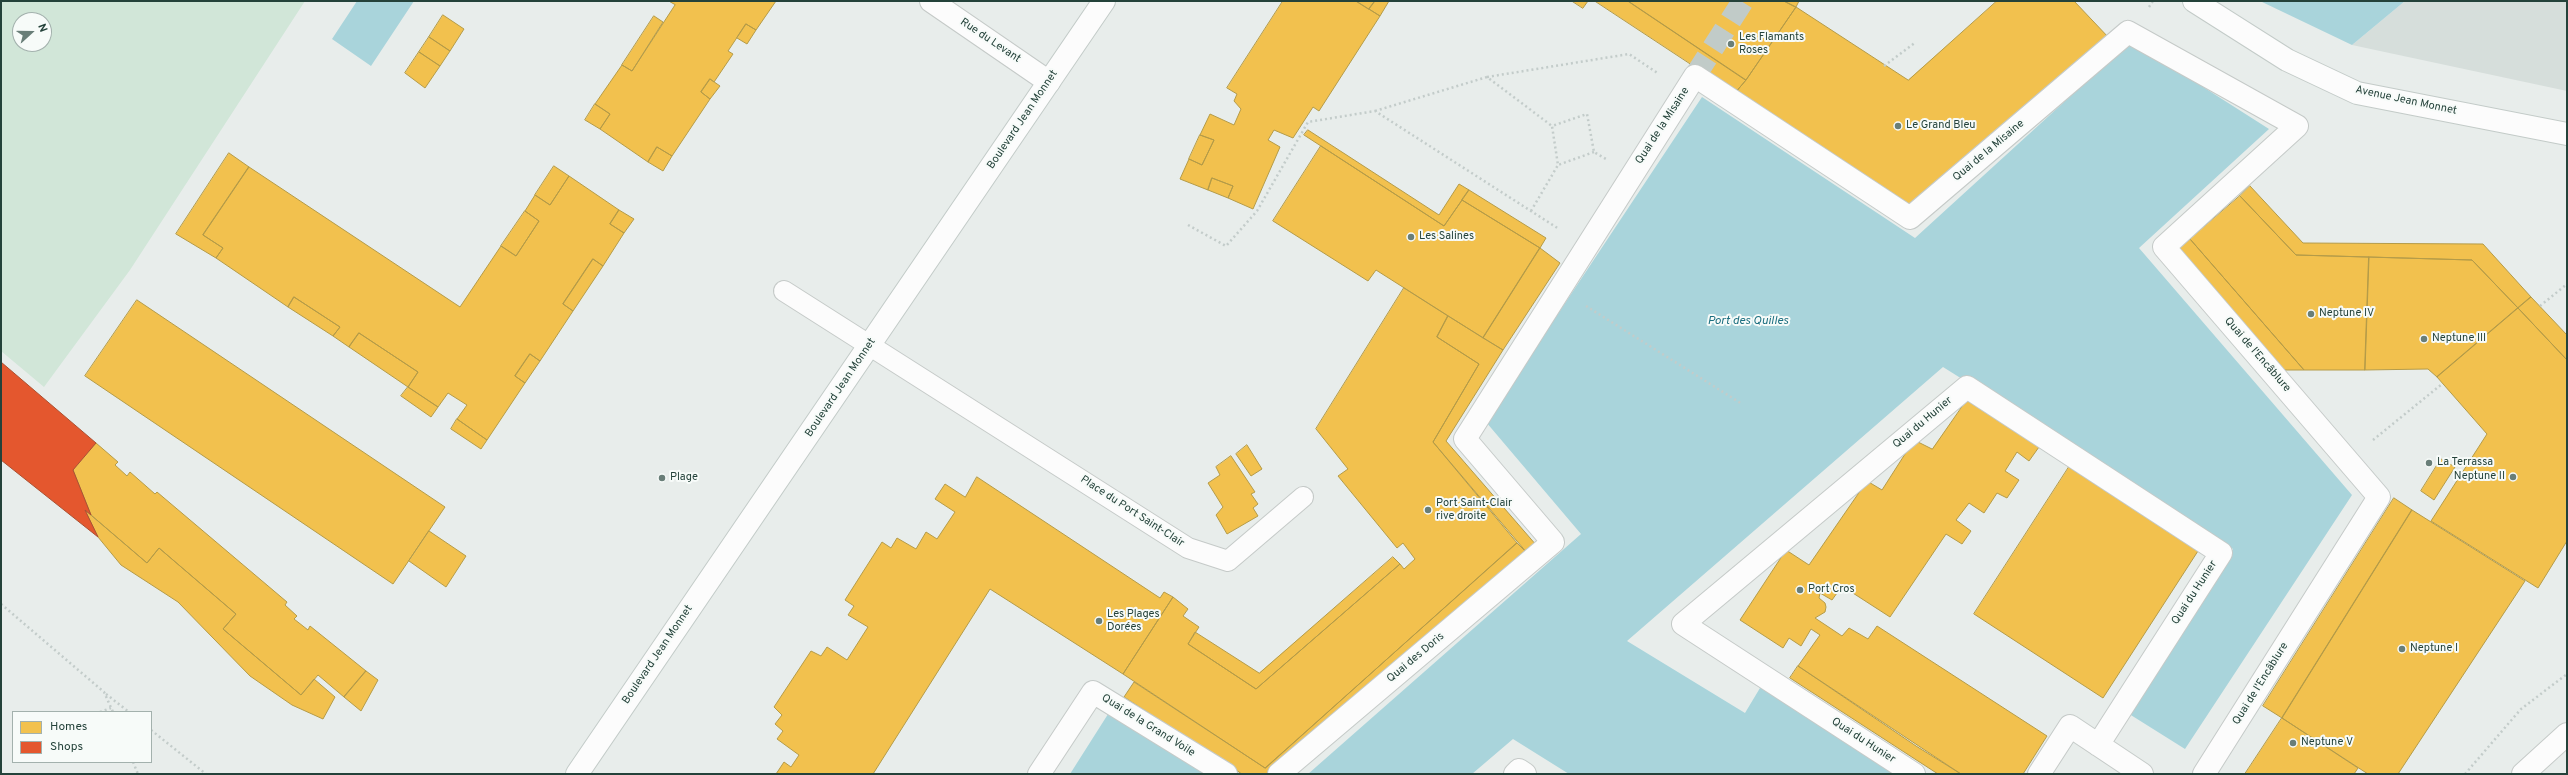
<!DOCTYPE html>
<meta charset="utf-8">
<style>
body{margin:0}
#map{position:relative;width:2568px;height:775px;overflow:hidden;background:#e8edeb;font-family:Overpass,sans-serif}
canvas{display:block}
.frame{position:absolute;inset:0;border:2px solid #24423a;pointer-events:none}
.legend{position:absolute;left:12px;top:711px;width:140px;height:52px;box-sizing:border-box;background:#f7fbf9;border:1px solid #a3b1ad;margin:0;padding:5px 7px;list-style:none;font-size:12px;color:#24423a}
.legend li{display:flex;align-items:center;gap:8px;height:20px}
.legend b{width:20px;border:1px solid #a3b1ad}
.north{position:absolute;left:12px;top:12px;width:40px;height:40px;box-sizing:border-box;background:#f7fbf9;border:1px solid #a3b1ad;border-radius:50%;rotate:69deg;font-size:11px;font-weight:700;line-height:16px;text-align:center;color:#24423a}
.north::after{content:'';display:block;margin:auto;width:14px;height:18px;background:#697e78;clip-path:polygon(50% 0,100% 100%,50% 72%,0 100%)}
</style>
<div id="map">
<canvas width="2568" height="775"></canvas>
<div class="frame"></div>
<ul class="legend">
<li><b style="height:11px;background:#f2c14e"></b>Homes</li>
<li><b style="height:11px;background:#e4572e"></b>Shops</li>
</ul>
<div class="north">N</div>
</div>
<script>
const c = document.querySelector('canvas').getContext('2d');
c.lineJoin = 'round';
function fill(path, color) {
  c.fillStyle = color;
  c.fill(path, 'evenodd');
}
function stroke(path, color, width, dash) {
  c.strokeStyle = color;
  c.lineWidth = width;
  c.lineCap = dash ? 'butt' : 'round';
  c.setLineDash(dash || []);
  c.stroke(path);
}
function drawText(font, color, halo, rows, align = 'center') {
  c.font = font + ' Overpass,sans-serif';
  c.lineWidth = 4;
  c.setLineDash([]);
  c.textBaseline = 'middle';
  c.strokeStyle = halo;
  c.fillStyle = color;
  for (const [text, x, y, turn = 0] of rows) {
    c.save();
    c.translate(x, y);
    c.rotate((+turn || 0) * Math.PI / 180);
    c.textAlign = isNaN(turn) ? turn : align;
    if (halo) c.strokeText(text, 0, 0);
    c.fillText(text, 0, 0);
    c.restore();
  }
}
const built = new Path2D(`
 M2405 1H2567V91L2352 45Z`);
const green = new Path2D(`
 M1 1H305L130 270 44 387 1 351ZM20 20H44V44H20Z`);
const water = new Path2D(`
 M357 1H414L371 66 332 39Z
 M2260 1H2405L2352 45Z
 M2131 41 2269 129 2139 248 2352 495 2185 749 2126 712 2233 549 1943 367 1627 641 1745 713 1763 683 1906 774H1569L1513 739 1472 774H1308L1581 534 1486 422 1702 97 1915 238Z
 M1110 711 1211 774H1070Z`);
const homes = new Path2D(`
 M669 1H776L756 30 746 24 728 51 733 54 714 82 710 79 701 92 710 99 672 156 657 147 648 162 600 129 610 114 595 104 622 65 632 71 675 5Z
 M1283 1H1356L1380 16 1319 111 1313 107 1293 138 1274 130 1268 140 1280 147 1253 209 1228 198 1233 186 1212 178 1208 190 1180 179 1189 159 1202 165 1214 140 1200 135 1210 114 1234 125 1241 109 1234 101 1237 94 1227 88Z
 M1356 1H1375L1369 9Z
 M1375 1H1389L1380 16 1369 9Z
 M1572 1H1588L1583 8Z
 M1595 1H1628L1746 80 1735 93Z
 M1628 1H1784L1796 7 1746 80Z
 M1784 1H1799L1796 7Z
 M1997 1H2074L2110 39 1915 208 1735 93 1746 80 1796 7 1908 80Z
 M443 15 464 29 450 51 429 37Z
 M654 16 663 22 632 71 622 65Z
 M746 24 756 30 747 44 737 38Z
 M429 37 450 51 440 66 419 52Z
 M419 52 440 66 425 88 405 73Z
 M710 79 720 86 710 99 701 92Z
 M595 104 610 114 600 129 585 120Z
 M1308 130 1439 215 1459 184 1469 190 1444 226 1304 135Z
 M1200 135 1214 140 1202 165 1189 159Z
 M1321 146 1444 226 1462 200 1540 248 1483 338 1376 270 1368 281 1273 221Z
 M657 147 672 156 663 171 648 162Z
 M229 153 249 167 203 235 223 248 216 258 176 234Z
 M554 166 569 176 550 205 535 195Z
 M249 167 460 307 501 246 516 256 539 221 525 211 535 195 550 205 569 176 619 210 610 224 624 233 603 266 593 259 563 304 573 311 540 361 530 354 515 376 525 383 487 440 457 419 467 405 448 393 438 407 408 387 418 372 359 333 349 347 333 336 340 327 294 297 288 307 216 258 223 248 203 235Z
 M1212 178 1233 186 1228 198 1208 190Z
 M2250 186 2303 243 2483 244 2531 297 2518 308 2472 260 2296 255 2240 196Z
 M1469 190 1546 238 1540 248 1462 200Z
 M2240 196 2296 255 2369 257 2365 370H2304L2190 239Z
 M619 210 634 219 624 233 610 224Z
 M525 211 539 221 516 256 501 246Z
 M2190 239 2304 370H2284L2178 249Z
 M1540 248 1560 263 1503 350 1483 338Z
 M2369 257 2472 260 2518 308 2437 377 2428 369 2365 370Z
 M593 259 603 266 573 311 563 304Z
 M1404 288 1448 316 1437 337 1479 364 1433 442 1517 543 1265 768 1123 674 1173 597 1188 609 1183 616 1199 627 1188 644 1256 689 1400 564 1404 569 1415 559 1403 543 1397 548 1338 476 1348 469 1316 429Z
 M294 297 340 327 333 336 288 307Z
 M2531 297 2567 335V360L2518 308Z
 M137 300 445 507 393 584 85 376Z
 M2518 308 2567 360V541L2538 588 2431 521 2487 434 2437 377Z
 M1448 316 1503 350 1446 441 1537 546 1528 554 1433 442 1479 364 1437 337Z
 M359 333 418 372 408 387 349 347Z
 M530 354 540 361 525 383 515 376Z
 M408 387 438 407 431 417 401 396Z
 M1967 400 2039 447 2029 461 2017 452 2005 471 2019 480 2007 498 1997 493 1984 513 1969 503 1956 520 1971 531 1962 544 1946 534 1890 617 1842 586 1832 600 1820 593 1819 598 1825 603 1826 607 1825 612 1815 618 1842 636 1849 628 1868 639 1877 626 2047 736 2023 774H1961L1798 666 1820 635 1811 629 1801 646 1789 638 1783 648 1740 620 1786 550 1809 565 1867 481 1882 490 1914 440 1932 449Z
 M457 419 487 440 481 449 451 429Z
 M96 443 118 462 115 465 127 476 130 472 155 494 157 492 287 602 285 605 297 616 294 619 308 630 310 626 366 671 344 697 318 675 301 695 223 629 236 614 159 548 147 563 91 515 73 470Z
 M1247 445 1262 469 1251 476 1236 454Z
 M1231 456 1255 492 1251 494 1258 504 1253 508 1258 516 1227 534 1216 515 1223 507 1208 483 1220 475 1216 467Z
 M2441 459 2455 467 2434 500 2421 491Z
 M2069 467 2198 551 2103 698 1974 614Z
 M977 477 1160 598 1164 592 1173 597 1123 674 990 589 873 774H776L784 762 791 767 799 755 777 739 783 731 775 724 782 715 774 707 811 651 821 656 827 647 847 660 868 627 848 615 854 606 845 600 882 542 891 548 897 538 916 549 926 532 937 539 955 512 935 499 945 484 965 497Z
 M2394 498 2412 510 2282 718 2263 706Z
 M85 510 147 563 159 548 236 614 223 629 301 695 314 679 335 697 323 719 292 705 250 676 178 602 121 565 98 537Z
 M2412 510 2525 581 2398 774H2368L2282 718Z
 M429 531 466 556 446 587 409 561Z
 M1517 543 1528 554 1280 774H1242L1124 697 1134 682 1265 768Z
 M1393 557 1400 564 1256 689 1188 644 1195 632 1259 673Z
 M1798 666 1916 746 1961 774H1938L1790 678Z
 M366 671 378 680 361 711 344 697Z
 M2282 718 2358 768 2354 774H2245Z`);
const shops = new Path2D(`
 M1 362 96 443 73 470 91 515 85 510 98 537 1 460Z`);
const streetTunnel = new Path2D(`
 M1695 76 1743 1`);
const path = new Path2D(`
 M2149 7 2153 1
 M1884 66 1916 42
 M1487 77 1629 54 1659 74
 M1375 111 1487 77 1552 126
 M1594 152 1558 165 1552 126 1587 114 1594 152 1606 159
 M1531 211 1558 165
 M1188 225 1226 246 1257 211 1308 122 1375 111 1559 229
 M1586 306 1742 404
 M2540 306 2567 284
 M2373 440 2442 384
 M1 604 104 692 113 712
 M106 694 129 712
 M100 712 111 708
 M151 730 206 774
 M133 762 138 774
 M2465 774 2521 709 2567 674`);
const lane = new Path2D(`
 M784 291 1188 548 1228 561 1303 497`);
const street = new Path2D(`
 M931 1 1049 82
 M1039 774 1093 692 1226 774
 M1279 774 1553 542 1465 439 1695 76 1910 218 2128 32 2297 126 2164 247 2379 497 2204 774
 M1515 774 1519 770 1525 774
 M1914 774 1683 624 1967 387 2221 553 2098 745
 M2039 774 2070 726 2142 774
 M2523 774 2567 734`);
const secondary = new Path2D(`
 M2194 1 2287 60 2357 93 2567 134
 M577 774 1104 1`);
const markers = [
 [1731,44,4,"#697e78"],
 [1898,126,4,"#697e78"],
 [1411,237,4,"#697e78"],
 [2311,314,4,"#697e78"],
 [2424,339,4,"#697e78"],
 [2429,463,4,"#697e78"],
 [2513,477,4,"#697e78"],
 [662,478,4,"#697e78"],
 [1428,510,4,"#697e78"],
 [1800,590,4,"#697e78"],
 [1099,621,4,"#697e78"],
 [2402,649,4,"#697e78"],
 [2293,743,4,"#697e78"]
];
const poiNames = [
 ["Les Flamants",1739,38],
 ["Roses",1739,51],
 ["Le Grand Bleu",1906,126],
 ["Les Salines",1419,237],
 ["Neptune IV",2319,314],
 ["Neptune III",2432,339],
 ["La Terrassa",2437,463],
 ["Neptune II",2505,477,"right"],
 ["Plage",670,478],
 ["Port Saint-Clair",1436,504],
 ["rive droite",1436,517],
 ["Port Cros",1808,590],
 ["Les Plages",1107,615],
 ["Dorées",1107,628],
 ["Neptune I",2410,649],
 ["Neptune V",2301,743]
];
const streetNames = [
 ["Rue du Levant",990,41,34],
 ["Avenue Jean Monnet",2406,101,12],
 ["Boulevard Jean Monnet",1023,120,-56],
 ["Quai de la Misaine",1663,126,-57],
 ["Quai de la Misaine",1989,151,-40],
 ["Quai de l'Encâblure",2257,355,49],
 ["Boulevard Jean Monnet",841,388,-56],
 ["Quai du Hunier",1923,423,-40],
 ["Place du Port Saint-Clair",1132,512,33],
 ["Quai du Hunier",2195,593,-57],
 ["Boulevard Jean Monnet",658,655,-56],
 ["Quai des Doris",1416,658,-40],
 ["Quai de l'Encâblure",2261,684,-58],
 ["Quai de la Grand Voile",1148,726,32],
 ["Quai du Hunier",1863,741,33]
];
const waterNames = [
 ["Port des Quilles",1748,322]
];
fill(built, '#d6dedb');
fill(green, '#d1e6d8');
fill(water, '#a9d4db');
fill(homes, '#f2c14e');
stroke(homes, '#b49b48', 1);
fill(shops, '#e4572e');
stroke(shops, '#aa5132', 1);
stroke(streetTunnel, '#c1cbc8', 22, [22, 11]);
stroke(lane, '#c5cac8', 22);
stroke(street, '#c5cac8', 24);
stroke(secondary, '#c3cbc8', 24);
stroke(path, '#c3ccca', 2.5, [2, 3]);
stroke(lane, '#fcfcfc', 20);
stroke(street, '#fcfcfc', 22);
stroke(secondary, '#fcfcfc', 22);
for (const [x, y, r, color] of markers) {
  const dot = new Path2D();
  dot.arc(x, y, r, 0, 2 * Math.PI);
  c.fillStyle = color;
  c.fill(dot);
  stroke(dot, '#f7fbf9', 1.5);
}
drawText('11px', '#24423a', '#f7fbf9', poiNames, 'left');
drawText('11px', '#24423a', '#f7fbf9', streetNames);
drawText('italic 12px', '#1c6f80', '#f7fbf9', waterNames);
</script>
